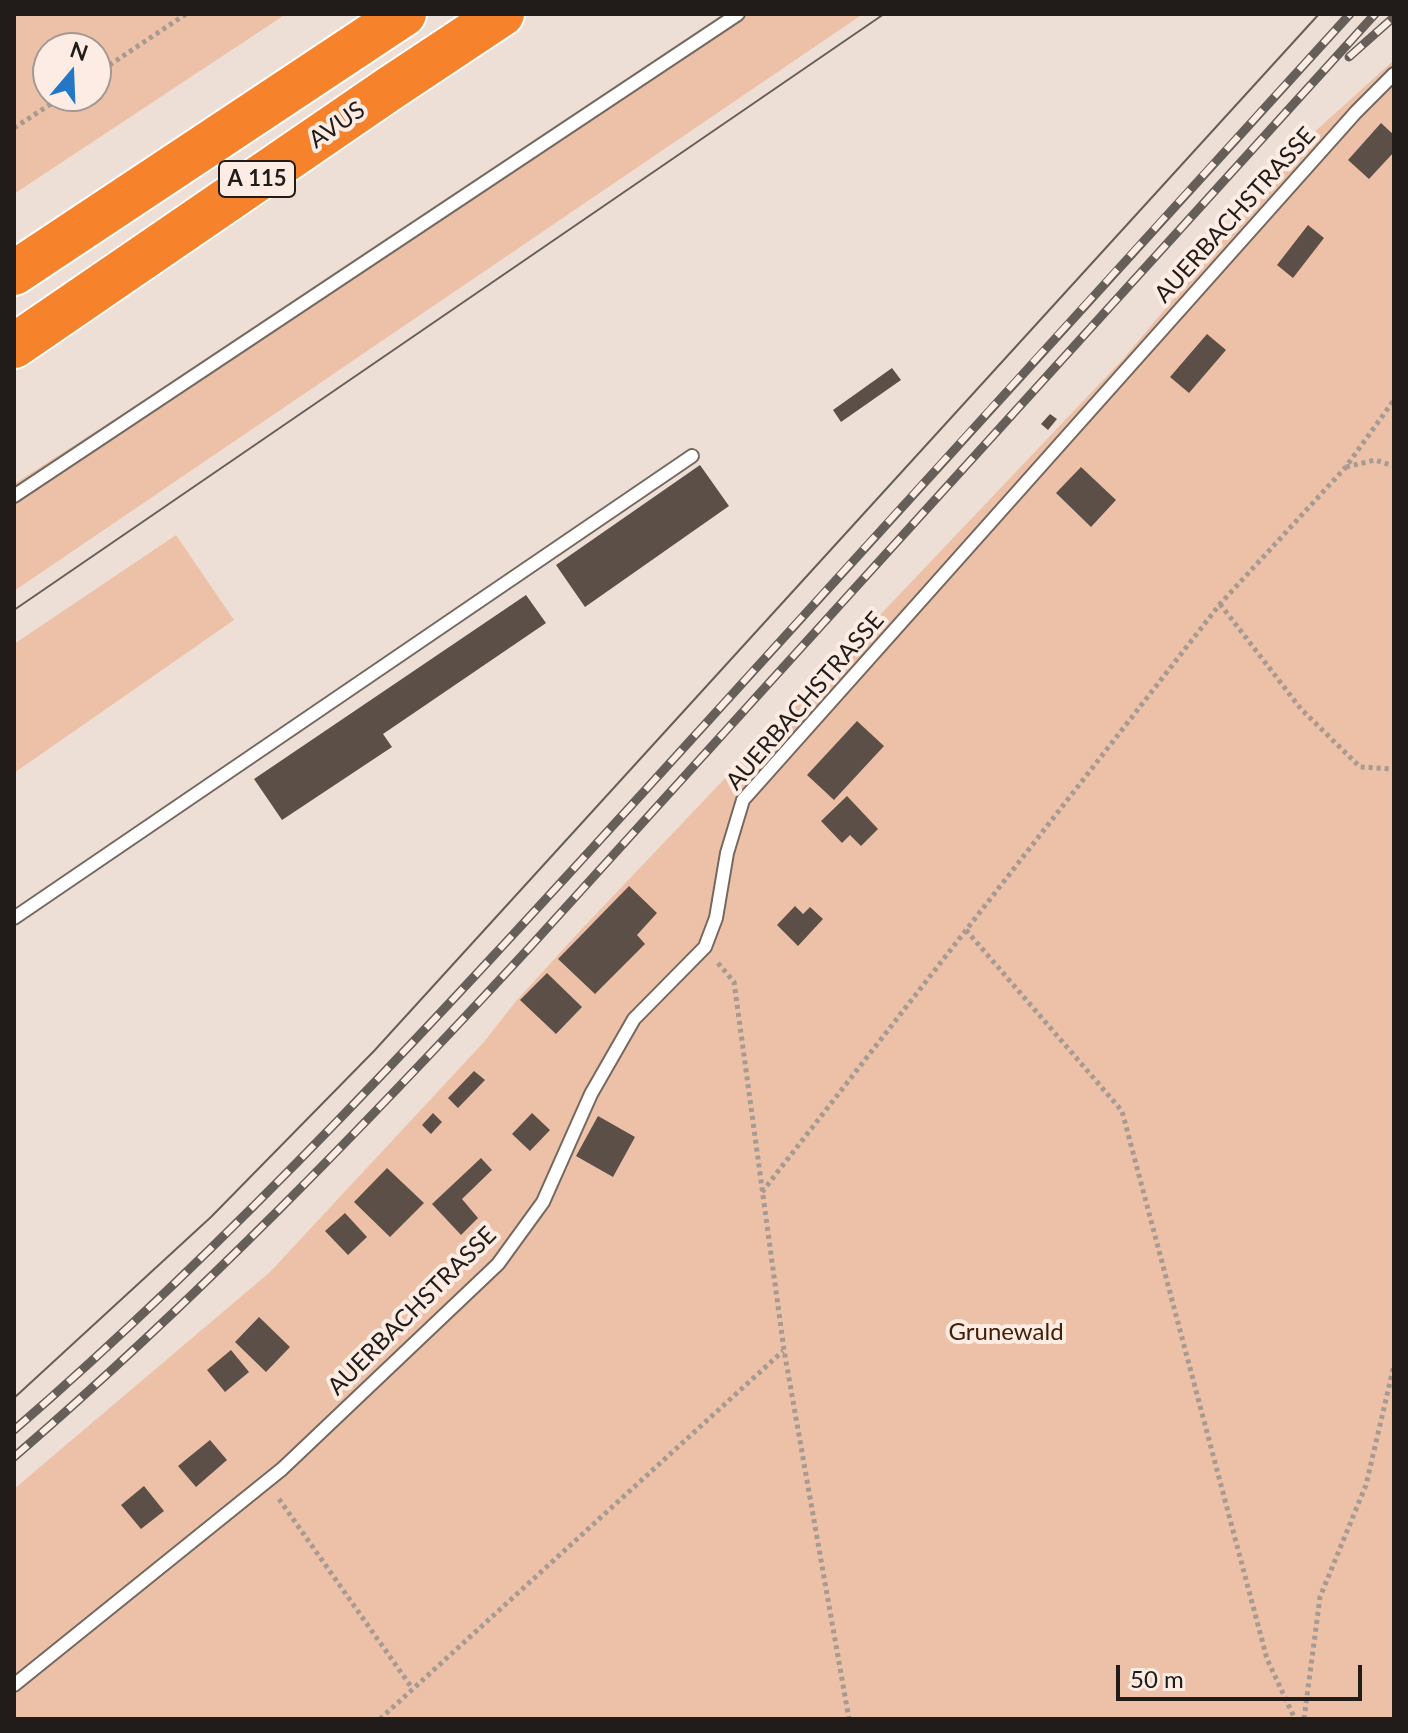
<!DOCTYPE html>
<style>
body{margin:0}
#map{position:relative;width:1408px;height:1733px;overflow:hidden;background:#eedfd6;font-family:Lato,sans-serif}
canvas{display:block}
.frame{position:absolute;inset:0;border:16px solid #211c19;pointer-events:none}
.north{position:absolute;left:32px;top:32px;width:80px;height:80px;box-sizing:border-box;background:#fcece3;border:2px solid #a49992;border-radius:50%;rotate:19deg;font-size:22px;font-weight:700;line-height:32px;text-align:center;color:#211c19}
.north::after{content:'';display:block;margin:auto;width:28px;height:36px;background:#2377c5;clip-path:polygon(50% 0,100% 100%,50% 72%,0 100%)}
.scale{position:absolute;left:1116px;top:1665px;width:246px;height:36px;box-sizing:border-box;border:4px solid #211c19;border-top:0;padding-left:10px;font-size:24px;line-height:28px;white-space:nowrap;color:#211c19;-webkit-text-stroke:6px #fcece3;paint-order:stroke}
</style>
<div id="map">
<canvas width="1408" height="1733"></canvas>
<div class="frame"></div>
<div class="north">N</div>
<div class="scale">50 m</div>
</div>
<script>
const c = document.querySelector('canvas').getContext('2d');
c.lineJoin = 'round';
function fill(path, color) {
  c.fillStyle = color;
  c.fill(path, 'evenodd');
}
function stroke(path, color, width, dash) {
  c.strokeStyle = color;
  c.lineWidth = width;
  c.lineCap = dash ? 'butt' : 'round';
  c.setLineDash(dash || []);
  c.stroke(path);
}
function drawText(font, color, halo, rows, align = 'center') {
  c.font = font + ' Lato,sans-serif';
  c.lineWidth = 8;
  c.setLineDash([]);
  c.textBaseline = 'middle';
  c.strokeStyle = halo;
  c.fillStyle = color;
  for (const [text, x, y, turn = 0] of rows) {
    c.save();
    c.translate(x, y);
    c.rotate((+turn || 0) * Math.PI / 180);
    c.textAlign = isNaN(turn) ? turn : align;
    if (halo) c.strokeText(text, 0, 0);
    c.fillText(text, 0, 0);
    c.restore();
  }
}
const green = new Path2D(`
 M14 14H286L14 194ZM48 48H96V96H48Z
 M745 14H863L14 591V484Z
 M1394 60V1719H14V1489L270 1272 483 1043 517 1000 578 933 1124 358 1310 136Z
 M176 535 234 620 14 773V644Z`);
const building = new Path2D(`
 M1381 123 1394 135V152L1369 179 1348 160Z
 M1308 225 1324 238 1293 278 1277 265Z
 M1207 334 1226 350 1189 393 1170 377Z
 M892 368 901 380 841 422 833 410Z
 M1050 414 1057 419 1048 430 1041 424Z
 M700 465 729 506 585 607 556 565Z
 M1081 467 1116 500 1091 527 1056 493Z
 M526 595 546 623 383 734 392 747 282 820 254 779Z
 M857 721 884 746 834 800 807 775Z
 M847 796 878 829 861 846 850 835 842 843 821 821Z
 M629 886 657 913 637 935 645 944 595 994 558 959Z
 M795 906 803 914 810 907 823 919 798 946 777 925Z
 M547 973 582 1007 556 1034 520 1000Z
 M474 1071 485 1080 458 1108 448 1098Z
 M433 1113 442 1122 431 1134 422 1125Z
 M532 1113 550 1130 530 1151 512 1134Z
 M598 1116 635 1137 613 1177 576 1156Z
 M481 1158 492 1170 462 1199 478 1218 461 1235 432 1204Z
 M387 1168 424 1203 390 1237 354 1202Z
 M345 1213 367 1237 348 1255 325 1231Z
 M259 1317 290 1347 266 1372 235 1342Z
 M231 1350 249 1372 225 1392 207 1370Z
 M210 1440 227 1460 196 1487 178 1466Z
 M144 1486 164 1511 141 1529 121 1505Z`);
const path = new Path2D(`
 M96 74 186 14
 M14 128 63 96
 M1346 467 1375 460 1394 466
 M1220 604 1301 709 1360 767 1394 769
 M966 930 1122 1111 1267 1659 1295 1719
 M718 963 734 982 784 1350 849 1719
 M762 1192 1220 604 1345 468 1394 400
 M279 1499 412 1688
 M380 1719 783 1351
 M1304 1719 1320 1597 1366 1485 1394 1365`);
const lane = new Path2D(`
 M14 496 738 14
 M14 918 692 456
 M14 1685 282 1469 498 1264 543 1202 591 1094 634 1019 705 947 716 918 727 853 743 800 1356 112 1394 74`);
const highway = new Path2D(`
 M14 273 404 14
 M14 346 389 89 502 14`);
const tram = new Path2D(`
 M14 610 884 14
 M14 1398 211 1217 374 1051 1319 14`);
const rail = new Path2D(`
 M1349 57 1394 17
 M14 1430C246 1229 452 1002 659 775 889 521 1119 267 1350 14
 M14 1457C197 1299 365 1126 529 948L1375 14`);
const shields = [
 [257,179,76]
];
const shieldNames = [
 ["A 115",257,179]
];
const streetNames = [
 ["AVUS",337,125,-35],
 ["AUERBACHSTRASSE",1235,215,-48],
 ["AUERBACHSTRASSE",805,701,-49],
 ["AUERBACHSTRASSE",412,1311,-45]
];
const parkNames = [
 ["Grunewald",1006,1332]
];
fill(green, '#edc1a7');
fill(building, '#5c4f48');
stroke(lane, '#756860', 16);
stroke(highway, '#fff', 48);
stroke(path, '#a69a93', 5, [4, 4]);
stroke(lane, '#fff', 12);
stroke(highway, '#f6832c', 44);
stroke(tram, '#665e59', 2);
stroke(rail, '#665e59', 9);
stroke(rail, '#fcece3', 6, [18]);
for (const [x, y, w] of shields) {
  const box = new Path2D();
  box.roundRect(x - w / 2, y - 18, w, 36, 6);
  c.fillStyle = '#fcece3';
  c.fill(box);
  stroke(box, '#211c19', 2);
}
drawText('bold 22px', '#211c19', null, shieldNames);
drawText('24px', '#211c19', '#fcece3', streetNames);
drawText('24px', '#442006', '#fcece3', parkNames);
</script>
